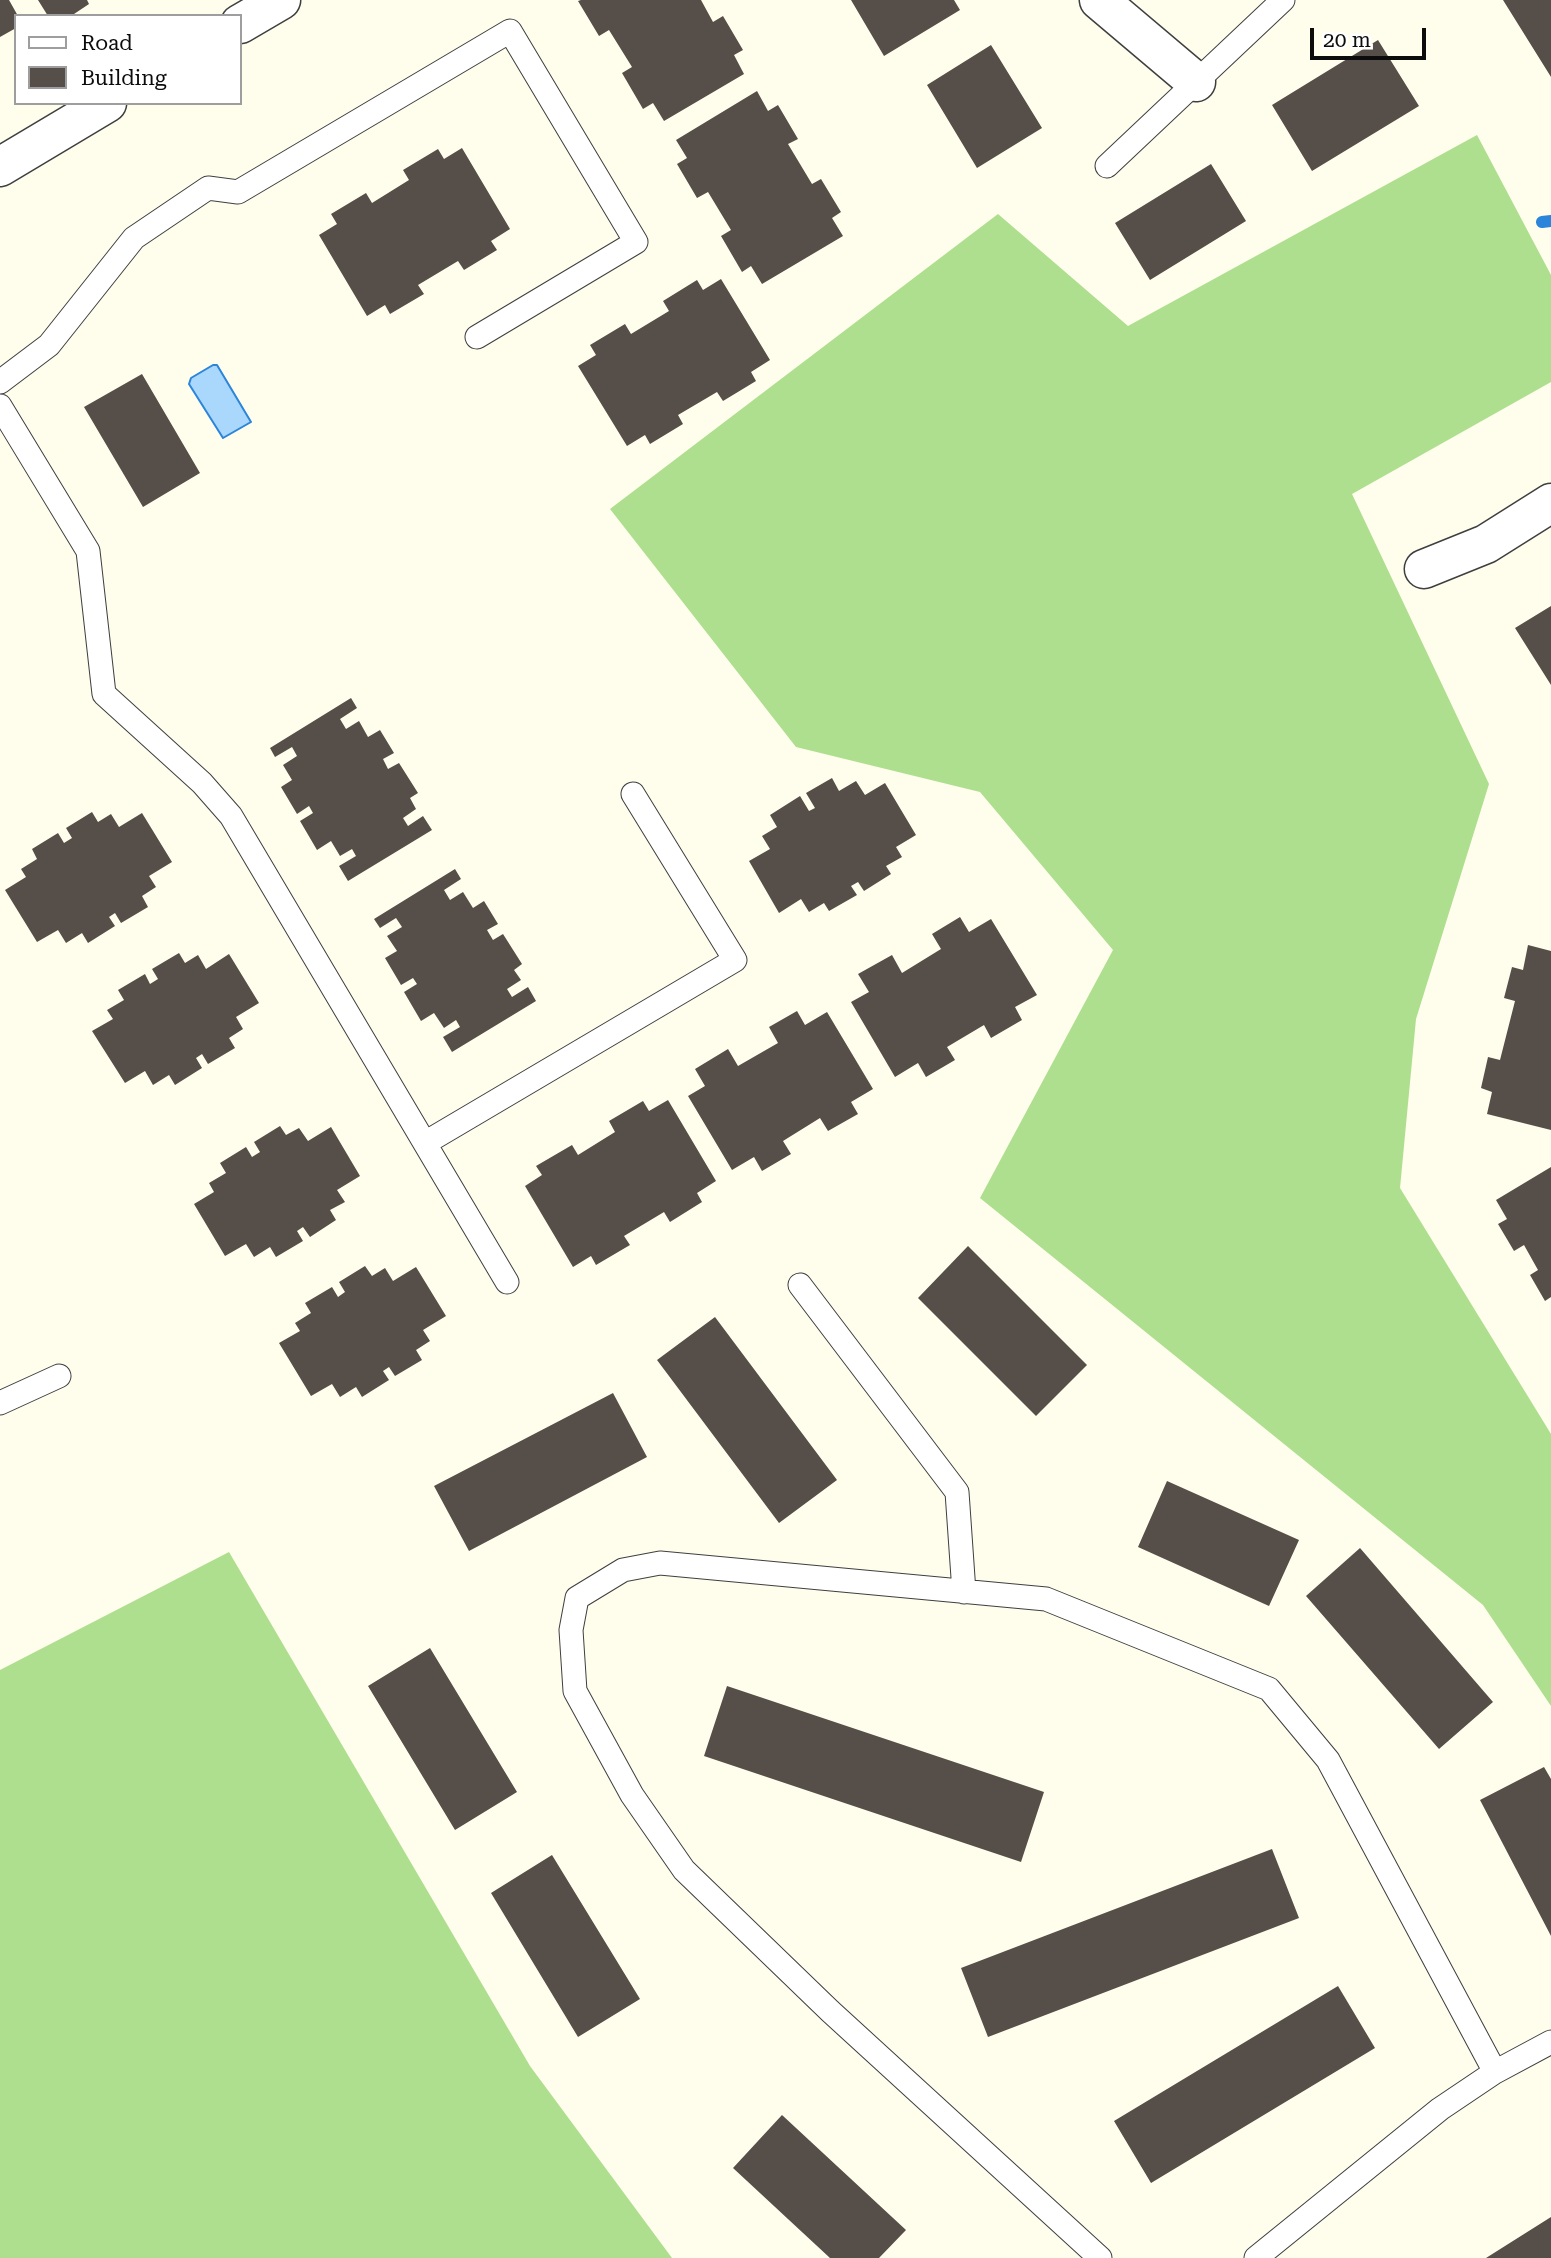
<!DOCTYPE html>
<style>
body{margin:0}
#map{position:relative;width:1551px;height:2258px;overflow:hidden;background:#fffdeb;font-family:"Roboto Serif",serif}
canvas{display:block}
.legend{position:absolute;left:14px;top:14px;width:228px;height:91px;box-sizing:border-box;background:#fff;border:2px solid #9e9e9e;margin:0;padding:9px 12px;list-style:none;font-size:21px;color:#0c0c0c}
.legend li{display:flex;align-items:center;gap:14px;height:35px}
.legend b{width:35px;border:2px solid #9e9e9e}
.scale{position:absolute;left:1310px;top:28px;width:116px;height:32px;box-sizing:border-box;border:4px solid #0c0c0c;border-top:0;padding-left:9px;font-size:21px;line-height:24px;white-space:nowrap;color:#0c0c0c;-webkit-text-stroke:5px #fff;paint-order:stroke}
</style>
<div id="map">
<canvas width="1551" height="2258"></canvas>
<ul class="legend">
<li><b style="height:9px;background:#fff"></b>Road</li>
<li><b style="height:19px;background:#564e48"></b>Building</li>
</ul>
<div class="scale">20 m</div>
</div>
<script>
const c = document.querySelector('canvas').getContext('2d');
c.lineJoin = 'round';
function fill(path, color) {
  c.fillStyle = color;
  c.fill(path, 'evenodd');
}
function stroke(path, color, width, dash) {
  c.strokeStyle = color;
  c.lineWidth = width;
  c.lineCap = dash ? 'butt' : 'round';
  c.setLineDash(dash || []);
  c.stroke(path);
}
const forest = new Path2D(`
 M1477 135 1551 275V382L1352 494 1489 784 1416 1019 1400 1188 1551 1434V1706L1483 1605 980 1198 1113 950 980 792 796 747 610 509 998 214 1128 326Z
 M229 1552 530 2066 672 2258H0V1670Z`);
const water = new Path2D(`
 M213 365H217L251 422 223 438 189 384 191 378Z`);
const stream = new Path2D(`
 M1542 222 1551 221`);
const building = new Path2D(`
 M0 0H9L18 16H16V28L0 37Z
 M38 0H87L89 4 71 16H48Z
 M581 0H701L713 22 723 16 743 50 734 55 744 74 664 121 653 103 643 109 622 73 632 67 609 30 599 36 578 1Z
 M851 0H954L960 10 884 56Z
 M1503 0H1551V77Z
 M1378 40 1419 106 1312 171 1272 105Z
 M991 45 1042 128 977 168 927 85Z
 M757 91 768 111 778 105 798 139 788 144 812 184 821 179 841 212 832 218 843 236 762 284 751 266 742 272 721 236 731 230 708 192 697 198 677 164 687 158 676 140Z
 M462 148 510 229 491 241 497 250 464 270 458 261 418 285 424 294 390 314 385 305 367 316 319 235 337 224 331 214 366 193 372 203 409 180 403 170 438 149 444 159Z
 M1211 164 1246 221 1150 280 1115 223Z
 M721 279 770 360 751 372 756 381 723 401 717 392 678 415 683 424 650 444 645 435 627 446 578 366 596 355 590 345 625 324 631 334 669 311 663 301 697 280 703 290Z
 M142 374 200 473 143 507 84 407Z
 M1551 606V685L1515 628Z
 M351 698 357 708 340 719 346 729 359 721 368 737 380 730 394 753 383 759 388 769 399 763 418 793 410 798 416 809 403 818 408 826 423 816 432 830 348 881 339 866 356 856 352 849 340 856 331 841 317 850 300 821 313 813 309 806 297 814 281 787 292 780 283 765 297 756 292 747 275 757 270 748Z
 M832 778 839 791 856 781 865 795 885 783 916 835 896 847 902 857 886 866 891 874 864 891 858 882 851 886 857 895 829 911 824 903 809 912 801 899 779 913 749 861 770 849 762 836 777 827 770 815 800 796 809 811 815 808 806 793Z
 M92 812 98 822 111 814 119 827 142 813 172 862 149 876 156 887 142 896 148 907 121 923 115 913 109 917 115 926 88 943 82 933 66 943 58 930 37 942 5 890 26 877 21 869 37 859 32 849 58 833 64 843 72 838 66 828Z
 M455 869 461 879 444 890 450 900 463 892 473 908 484 901 498 924 487 930 493 940 503 934 522 964 514 970 521 980 507 989 512 997 528 987 536 1001 452 1052 443 1037 460 1027 456 1020 444 1028 434 1013 421 1021 404 992 417 984 413 978 401 985 385 958 397 951 387 936 402 927 396 918 380 928 374 919Z
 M960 917 969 932 991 919 1037 995 1015 1007 1022 1020 991 1038 984 1025 947 1047 955 1060 926 1077 918 1063 895 1077 851 1002 869 992 858 974 892 955 902 973 941 949 932 934Z
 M1528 945 1551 951V1130L1487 1114 1492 1092 1481 1088 1488 1057 1500 1060 1515 1001 1504 998 1512 967 1523 970Z
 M179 953 185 963 198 955 206 969 229 954 259 1003 236 1017 243 1029 229 1038 235 1048 208 1064 202 1054 196 1058 202 1068 175 1085 169 1075 153 1085 145 1071 125 1083 92 1031 113 1019 107 1010 124 1000 118 990 145 974 150 984 158 979 152 969Z
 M797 1011 805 1025 827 1012 873 1089 851 1102 858 1114 828 1131 820 1118 783 1141 791 1154 762 1171 754 1157 732 1170 688 1096 705 1086 695 1069 728 1049 738 1066 778 1043 769 1027Z
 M668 1100 716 1181 697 1193 702 1202 670 1222 664 1212 624 1236 630 1245 596 1265 591 1256 573 1267 525 1186 542 1175 536 1166 572 1145 578 1155 615 1132 609 1121 643 1101 649 1111Z
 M280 1126 286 1135 299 1128 308 1141 331 1127 360 1176 337 1190 345 1202 330 1210 336 1220 310 1237 303 1227 297 1231 303 1241 276 1257 270 1247 254 1257 246 1244 225 1256 194 1204 214 1192 209 1183 226 1173 220 1163 246 1147 252 1157 260 1152 254 1142Z
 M1551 1167V1297L1545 1301 1530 1275 1538 1270 1524 1245 1514 1251 1498 1224 1507 1219 1496 1200Z
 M968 1246 1087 1365 1036 1416 918 1298Z
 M365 1266 372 1276 385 1268 393 1281 416 1267 446 1316 423 1330 430 1341 416 1350 422 1360 395 1376 389 1367 383 1371 389 1380 362 1397 356 1387 340 1397 332 1384 311 1396 279 1343 300 1331 295 1323 311 1313 305 1303 332 1287 338 1297 345 1292 339 1282Z
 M715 1317 837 1480 779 1523 657 1360Z
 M613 1393 647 1457 469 1551 434 1486Z
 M1167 1481 1299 1540 1269 1606 1138 1547Z
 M1360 1548 1493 1702 1439 1749 1306 1596Z
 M430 1648 517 1792 455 1830 368 1686Z
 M727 1686 1044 1792 1021 1862 704 1756Z
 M1544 1767 1551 1779V1936L1480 1800Z
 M1272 1849 1299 1918 988 2037 961 1968Z
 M552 1855 640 1999 578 2037 491 1893Z
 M1338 1986 1375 2048 1151 2183 1114 2121Z
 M782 2115 906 2230 879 2258H830L733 2168Z
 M1551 2217V2258H1486Z`);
const lane = new Path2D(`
 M1107 166 1283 0
 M0 382 49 345 134 238 208 188 238 192 510 31 636 242 477 337
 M0 406 88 551 104 694 202 783 231 816 507 1282
 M425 1143 735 960 633 794
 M800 1285 957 1492 964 1592
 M0 1403 59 1376
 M1100 2258 830 2011 684 1870 632 1795 575 1691 571 1630 577 1598 623 1570 660 1563 1046 1599 1269 1689 1328 1760 1495 2072
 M1256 2258 1440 2109 1495 2072 1551 2042`);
const street = new Path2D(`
 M1099 0 1196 82
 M240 24 281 0
 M0 167 107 103
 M1424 569 1486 544 1551 503`);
fill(forest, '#addf8f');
fill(water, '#aad7fc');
stroke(water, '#2b85da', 2);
stroke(stream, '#2b85da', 12);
fill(building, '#564e48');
stroke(lane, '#3f3f3f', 25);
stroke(street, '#3f3f3f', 41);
stroke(lane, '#fff', 23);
stroke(street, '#fff', 38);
</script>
